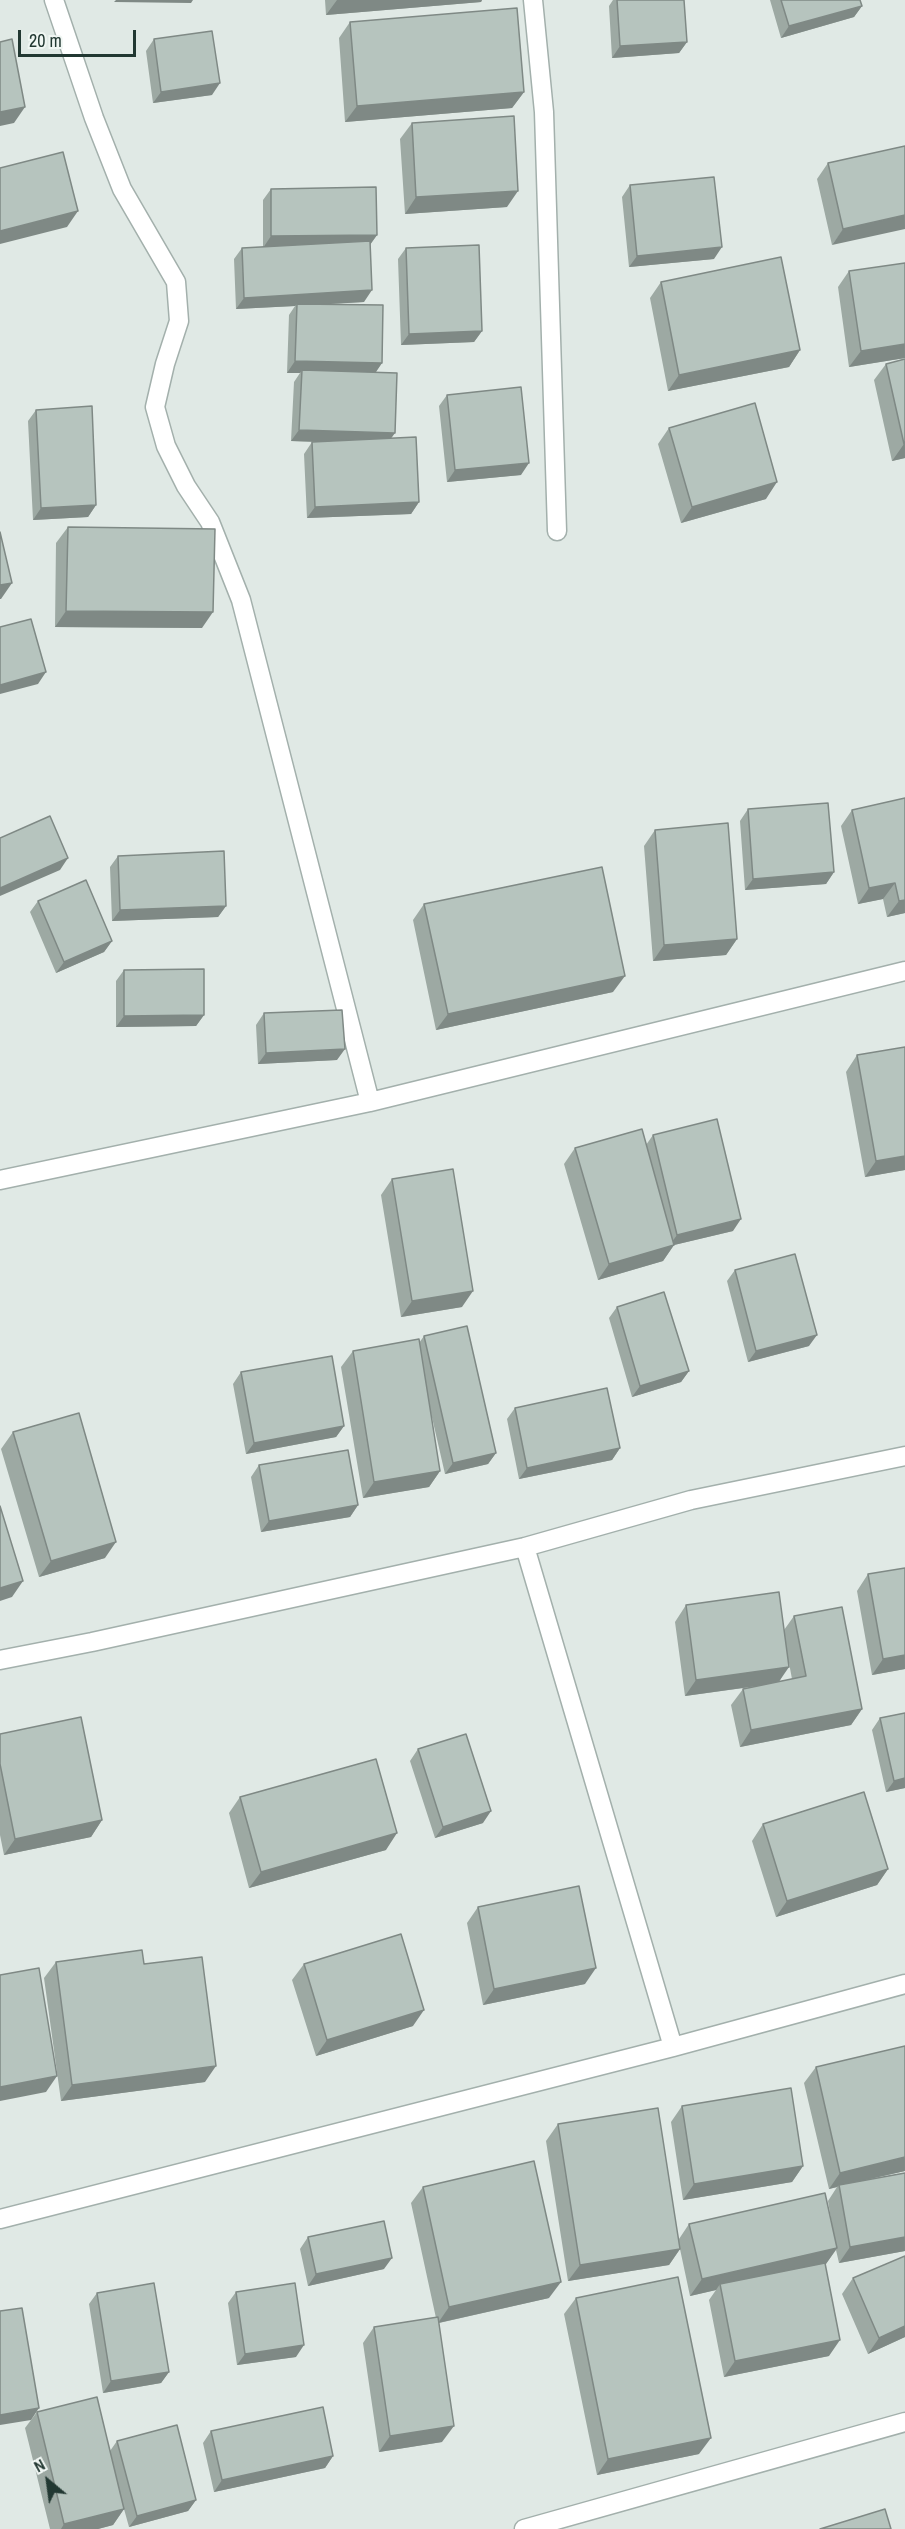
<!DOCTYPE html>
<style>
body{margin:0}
#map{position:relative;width:905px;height:2529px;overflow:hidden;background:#e0e9e5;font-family:"Archivo Narrow",sans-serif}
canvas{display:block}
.north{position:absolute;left:18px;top:2451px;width:60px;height:60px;-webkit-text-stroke:4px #f0f6f3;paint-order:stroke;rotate:331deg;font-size:16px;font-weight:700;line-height:24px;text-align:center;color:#223832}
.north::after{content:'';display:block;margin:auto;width:21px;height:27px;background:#223832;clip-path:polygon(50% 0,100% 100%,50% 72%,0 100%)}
.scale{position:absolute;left:18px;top:30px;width:118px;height:27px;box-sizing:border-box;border:3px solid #223832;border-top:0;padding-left:8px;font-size:18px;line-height:21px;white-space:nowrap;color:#223832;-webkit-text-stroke:4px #f0f6f3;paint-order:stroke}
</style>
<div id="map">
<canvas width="905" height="2529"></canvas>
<div class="north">N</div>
<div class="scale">20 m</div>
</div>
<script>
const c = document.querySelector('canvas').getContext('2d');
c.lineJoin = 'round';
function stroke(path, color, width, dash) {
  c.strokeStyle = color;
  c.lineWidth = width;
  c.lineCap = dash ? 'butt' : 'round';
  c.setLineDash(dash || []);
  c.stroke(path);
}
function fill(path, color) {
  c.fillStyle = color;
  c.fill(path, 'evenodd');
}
const minor = new Path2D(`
 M54 0 94 118 122 189 176 282 179 321 165 364 155 407 166 446 186 486 210 522 241 600 370 1102
 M533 0 544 112 557 531
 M0 1180 370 1102 905 971
 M525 1547 673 2047
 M0 1660 92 1642 525 1547 691 1500 905 1456
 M0 2219 673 2047 905 1984
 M524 2529 905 2422`);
const wall = new Path2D(`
 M325 0H482L481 2 326 15Z
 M613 0H684L687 42 679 53 612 58 609 6Z
 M770 0H860L862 6 854 17 781 38Z
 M350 22 524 92 512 108 345 122 339 38Z
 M154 39 212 95 153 103 146 51Z
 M412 123 507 207 405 214 400 139Z
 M905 146 832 245 817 179 828 163Z
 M630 185 714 259 629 267 622 197Z
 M271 189 377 235 370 245 364 302 324 304 382 363 375 372 391 439 419 502 411 514 307 518 304 454 312 442H318L291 441 294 382 300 373H287L289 315 295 306 236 309 234 259 242 248 263 247V200Z
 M406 248 482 331 474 342 401 345 398 259Z
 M849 271 905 358 849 367 838 287Z
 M661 282 800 350 789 367 668 391 650 298Z
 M905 359V458L892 461 874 380 886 364Z
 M447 395 521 475 447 482 439 406Z
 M36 410 96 505 88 517 33 520 28 421Z
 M669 428 766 499 681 523 658 444Z
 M68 527 202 628 55 627 56 543Z
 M905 798V913L887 917 883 899 858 904 841 826 852 810Z
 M748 809 834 872 826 884 745 890 740 821Z
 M655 830 737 939 726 955 653 961 644 846Z
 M118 856 226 906 218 917 112 921 110 867Z
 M38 901 112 941 104 952 56 973 30 912Z
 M424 904 613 992 436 1030 413 920Z
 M124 970 204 1015 196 1026 116 1027V981Z
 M264 1013 337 1060 258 1064 256 1025Z
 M857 1055 905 1170 865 1177 846 1072Z
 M653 1135 733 1231 674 1245 663 1261 598 1280 564 1164 575 1148 646 1145Z
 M392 1179 462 1307 401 1317 381 1195Z
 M735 1270 809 1346 748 1362 727 1281Z
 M617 1307 689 1371 681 1382 632 1397 609 1318Z
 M424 1336 496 1453 488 1464 445 1474 431 1413 440 1471 429 1487 363 1498 341 1367 353 1351 419 1343Z
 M241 1372 344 1426 336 1437 246 1454 233 1384Z
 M515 1408 620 1448 612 1460 519 1479 507 1419Z
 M13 1432 105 1558 39 1577 1 1449Z
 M259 1465 358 1505 350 1517 261 1532 251 1477Z
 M868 1574 905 1669 872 1675 857 1591Z
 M686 1605 784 1630 794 1616 862 1709 851 1725 740 1747 731 1705 743 1689 758 1686 685 1696 675 1622ZM789 1663 792 1679 779 1682Z
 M905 1713V1788L886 1792 872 1730 880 1718Z
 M0 1734 102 1820 91 1837 4 1855 0 1835Z
 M418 1749 483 1823 435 1838 410 1761Z
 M240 1797 386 1850 249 1888 229 1813Z
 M763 1824 888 1869 877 1885 776 1917 752 1841Z
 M478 1907 585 1984 483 2005 467 1923Z
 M56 1962 144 1964 205 2082 61 2101 44 1978Z
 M304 1964 413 2026 316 2056 292 1980Z
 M816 2067 905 2171 870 2179 905 2173V2251L839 2263 836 2250 825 2265 829 2356 724 2377 709 2300 716 2290 690 2296 680 2249 669 2265 568 2281 546 2141 558 2124 679 2239 689 2224 832 2225 828 2201 837 2187 829 2189 804 2083Z
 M682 2106 803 2166 792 2182 683 2200 671 2122Z
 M423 2187 549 2298 439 2323 442 2442 379 2452 363 2343 374 2327 436 2318 411 2203Z
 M308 2237 384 2269 308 2286 300 2249Z
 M853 2278 905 2337 868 2354 842 2294Z
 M236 2292 296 2357 237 2365 228 2303Z
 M97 2293 169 2372 161 2383 103 2393 89 2304Z
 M576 2298 699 2454 597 2475 564 2314Z
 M37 2412 110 2451 117 2441 196 2500 188 2511 129 2527 124 2509 113 2525 98 2529H50L25 2428Z
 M211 2431 333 2456 325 2468 214 2492 203 2443Z`);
const shadedWall = new Path2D(`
 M116 0H193L191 3 114 2Z
 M337 0H482L481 2 326 15Z
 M862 6 854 17 781 38 789 26Z
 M687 42 679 53 612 58 620 46Z
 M220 83 212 95 153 103 161 92Z
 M524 92 512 108 345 122 357 106Z
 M25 107 14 123 0 126V112Z
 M518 191 507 207 405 214 416 197Z
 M78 211 67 227 0 244V231Z
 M905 215V229L832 245 843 229Z
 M377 235 369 246 263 248 271 236Z
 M722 247 714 259 629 267 637 256Z
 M372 290 364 302 297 306V304L295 306 236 309 244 298Z
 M482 331 474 342 401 345 409 334Z
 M905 344V358L849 367 861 351Z
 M800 350 789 367 668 391 679 375Z
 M295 361 382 363 374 375 302 370 300 373H287Z
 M299 430 395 433 387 444 291 441Z
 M904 444H905V458L892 461Z
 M529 463 521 475 447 482 455 470Z
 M777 482 766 499 681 523 692 507Z
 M419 502 411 514 307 518 315 507Z
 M96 505 88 517 33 520 41 508Z
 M12 583 1 599H0V585Z
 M66 611 213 612 202 628 55 627Z
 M46 672 38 684 0 694V685Z
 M68 858 60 870 0 896V888Z
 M834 872 826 884 745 890 753 879Z
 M895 883 883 899 858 904 869 888Z
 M905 900V913L887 917 899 901Z
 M226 906 218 917 112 921 120 910Z
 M737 939 726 955 653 961 664 945Z
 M112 941 104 952 56 973 64 962Z
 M625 976 613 992 436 1030 448 1014Z
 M204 1015 196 1026 116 1027 124 1016Z
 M345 1049 337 1060 258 1064 266 1053Z
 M905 1156V1170L865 1177 876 1161Z
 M741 1219 733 1231 674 1245 663 1261 598 1280 609 1264 669 1246 677 1235Z
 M473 1291 462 1307 401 1317 412 1301Z
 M817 1335 809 1346 748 1362 756 1351Z
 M689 1371 681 1382 632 1397 640 1386Z
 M344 1426 336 1437 246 1454 254 1443Z
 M620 1448 612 1460 519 1479 527 1468Z
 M496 1453 488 1464 445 1474 453 1463Z
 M440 1471 429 1487 363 1498 374 1482Z
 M358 1505 350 1517 261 1532 269 1521Z
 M116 1542 105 1558 39 1577 51 1561Z
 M23 1581 12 1597 0 1601V1588Z
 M905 1655V1669L872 1675 883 1659Z
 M789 1667 778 1683 685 1696 696 1680Z
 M862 1709 851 1725 740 1747 751 1730Z
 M905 1778V1788L886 1792 894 1781Z
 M491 1811 483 1823 435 1838 443 1827Z
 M102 1820 91 1837 4 1855 15 1839Z
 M397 1833 386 1850 249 1888 261 1872Z
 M888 1869 877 1885 776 1917 787 1901Z
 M596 1968 585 1984 483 2005 494 1989Z
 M424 2010 413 2026 316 2056 327 2040Z
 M216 2066 205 2082 61 2101 72 2085Z
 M57 2076 46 2092 0 2101V2087Z
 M905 2157V2171L839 2186V2185L837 2187 829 2189 840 2173Z
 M803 2166 792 2182 683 2200 694 2184Z
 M905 2237V2251L839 2263 850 2247Z
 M837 2248 826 2264 720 2284 716 2290 690 2296 702 2279Z
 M680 2249 669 2265 568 2281 580 2265Z
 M392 2258 384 2269 308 2286 316 2274Z
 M561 2282 549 2298 438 2323 449 2307Z
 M905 2326V2337L868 2354 879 2338Z
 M840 2340 829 2356 724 2377 735 2361Z
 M304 2345 296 2357 237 2365 245 2354Z
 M169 2372 161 2383 103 2393 111 2381Z
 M39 2408 31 2420 0 2425V2415Z
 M454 2426 442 2442 379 2452 390 2436Z
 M711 2438 699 2454 597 2475 608 2459Z
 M333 2456 325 2468 214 2492 222 2480Z
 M196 2500 188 2511 129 2527 137 2516Z
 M124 2509 113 2525 98 2529H61L64 2524Z`);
const building = new Path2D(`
 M617 0H684L687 42 620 46Z
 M781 0H860L862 6 789 26Z
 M517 8 524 92 357 106 350 22Z
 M212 31 220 83 161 92 154 39Z
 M12 39 25 107 0 112V42Z
 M514 116 518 191 416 197 412 123Z
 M905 146V215L843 229 828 163Z
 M63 152 78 211 0 231V168Z
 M714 177 722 247 637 256 630 185Z
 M376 187 377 235 271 236V189Z
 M370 241 372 290 244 298 242 248Z
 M479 245 482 331 409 334 406 248Z
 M781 257 800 350 679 375 661 282Z
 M905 263V344L861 351 849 271Z
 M297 304 383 305 382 363 295 361Z
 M905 359V444H904L886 364Z
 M302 370 397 373 395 433 299 430Z
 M521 387 529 463 455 470 447 395Z
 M755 403 777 482 692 507 669 428Z
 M92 406 96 505 41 508 36 410Z
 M416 437 419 502 315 507 312 442Z
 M68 527 215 529 213 612 66 611Z
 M0 532 12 583 0 585Z
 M31 619 46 672 0 685V627Z
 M905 798V900L899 901 895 883 869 888 852 810Z
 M828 803 834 872 753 879 748 809Z
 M50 816 68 858 0 888V838Z
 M728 823 737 939 664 945 655 830Z
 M224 851 226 906 120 910 118 856Z
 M602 867 625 976 448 1014 424 904Z
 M86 880 112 941 64 962 38 901Z
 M204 969V1015L124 1016V970Z
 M342 1010 345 1049 266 1053 264 1013Z
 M905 1047V1156L876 1161 857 1055Z
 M717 1119 741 1219 677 1235 653 1135Z
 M642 1129 674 1245 609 1264 575 1148Z
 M453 1169 473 1291 412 1301 392 1179Z
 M795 1254 817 1335 756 1351 735 1270Z
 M664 1292 689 1371 640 1386 617 1307Z
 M467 1326 496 1453 453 1463 424 1336Z
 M419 1339 440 1471 374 1482 353 1351Z
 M332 1356 344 1426 254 1443 241 1372Z
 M607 1388 620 1448 527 1468 515 1408Z
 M79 1413 116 1542 51 1561 13 1432Z
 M348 1450 358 1505 269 1521 259 1465Z
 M0 1506 23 1581 0 1588Z
 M905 1568V1655L883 1659 868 1574Z
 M779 1592 789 1667 696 1680 686 1605Z
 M842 1607 862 1709 751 1730 743 1689 806 1676 794 1616Z
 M905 1713V1778L894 1781 880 1718Z
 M81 1717 102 1820 15 1839 0 1764V1734Z
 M466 1734 491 1811 443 1827 418 1749Z
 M376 1759 397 1833 261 1872 240 1797Z
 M864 1792 888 1869 787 1901 763 1824Z
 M579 1886 596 1968 494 1989 478 1907Z
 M401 1934 424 2010 327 2040 304 1964Z
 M142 1950 144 1964 202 1957 216 2066 72 2085 56 1962Z
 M39 1968 57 2076 0 2087V1975Z
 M905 2046V2157L840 2173 816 2067Z
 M791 2088 803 2166 694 2184 682 2106Z
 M658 2108 680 2249 580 2265 558 2124Z
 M534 2161 561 2282 449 2307 423 2187Z
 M905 2173V2237L850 2247 839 2185Z
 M825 2193 837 2248 702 2279 689 2224Z
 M384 2221 392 2258 316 2274 308 2237Z
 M905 2256V2326L879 2338 853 2278Z
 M825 2263 840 2340 735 2361 720 2284Z
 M678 2277 711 2438 608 2459 576 2298Z
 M154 2283 169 2372 111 2381 97 2293Z
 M295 2283 304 2345 245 2354 236 2292Z
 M22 2308 39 2408 0 2415V2311Z
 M438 2317 454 2426 390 2436 374 2327Z
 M97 2397 124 2509 64 2524 37 2412Z
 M323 2407 333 2456 222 2480 211 2431Z
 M177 2425 196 2500 137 2516 117 2441Z
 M885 2509 891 2529H820Z`);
stroke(minor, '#a3b0ac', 21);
stroke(minor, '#fff', 18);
fill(wall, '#9da9a3');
fill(shadedWall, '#7f8985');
fill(building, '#b6c4be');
stroke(building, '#7f8985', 1.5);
</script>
